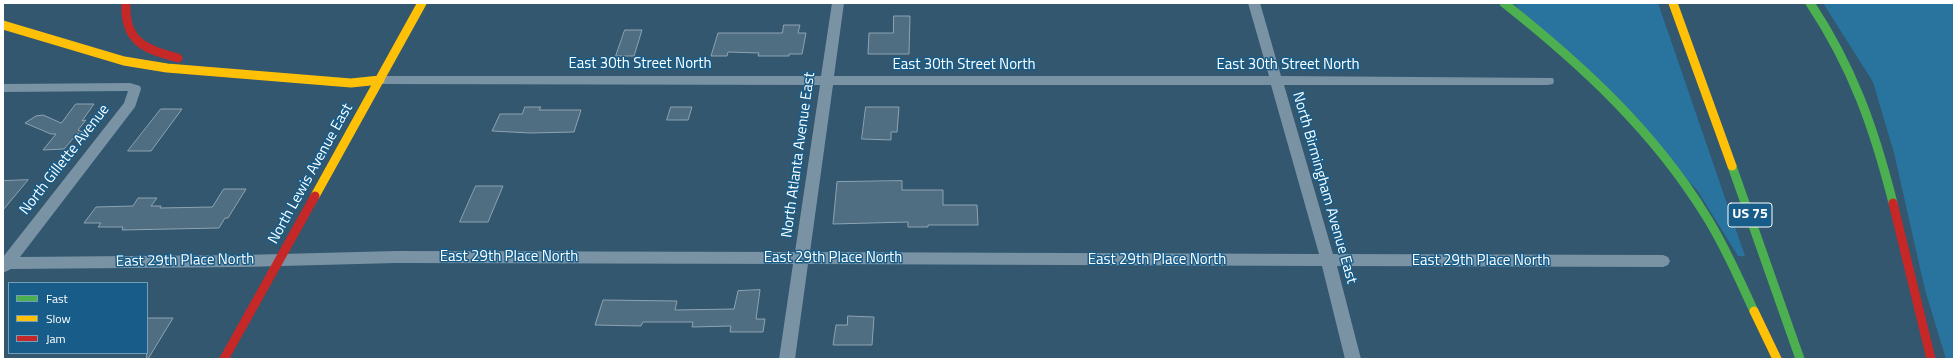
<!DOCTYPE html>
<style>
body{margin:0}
#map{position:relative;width:1957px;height:362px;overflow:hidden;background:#32576f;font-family:"Titillium Web",sans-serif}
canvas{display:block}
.frame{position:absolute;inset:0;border:4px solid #fff;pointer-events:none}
.legend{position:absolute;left:8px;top:282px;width:140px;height:72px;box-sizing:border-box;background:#185d89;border:1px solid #749eb8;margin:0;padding:5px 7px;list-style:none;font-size:12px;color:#fff}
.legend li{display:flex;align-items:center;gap:8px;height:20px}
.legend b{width:20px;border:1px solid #749eb8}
</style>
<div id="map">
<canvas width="1957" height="362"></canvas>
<div class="frame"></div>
<ul class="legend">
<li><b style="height:5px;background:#4caf50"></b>Fast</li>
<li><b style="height:5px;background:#ffc107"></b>Slow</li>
<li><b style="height:5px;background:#c62828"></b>Jam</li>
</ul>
</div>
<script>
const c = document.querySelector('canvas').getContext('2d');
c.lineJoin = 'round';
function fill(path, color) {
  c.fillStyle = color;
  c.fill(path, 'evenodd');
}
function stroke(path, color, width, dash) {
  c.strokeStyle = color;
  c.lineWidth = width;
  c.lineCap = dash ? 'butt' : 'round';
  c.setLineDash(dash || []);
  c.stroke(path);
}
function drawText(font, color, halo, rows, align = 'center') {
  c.font = font + ' "Titillium Web",sans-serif';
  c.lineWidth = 3;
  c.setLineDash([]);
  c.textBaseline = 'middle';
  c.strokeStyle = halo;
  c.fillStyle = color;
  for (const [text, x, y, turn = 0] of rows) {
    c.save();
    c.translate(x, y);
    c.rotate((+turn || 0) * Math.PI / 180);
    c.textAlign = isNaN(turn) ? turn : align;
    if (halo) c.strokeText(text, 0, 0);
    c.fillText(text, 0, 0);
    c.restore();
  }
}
const green = new Path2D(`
 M1513 3H1658L1745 256H1738L1697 190Z
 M1823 3H1954V359H1946L1925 290 1894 153 1873 82Z`);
const building = new Path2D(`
 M894 16H910L909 54H868L869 33H893Z
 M784 25H800L798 33H806L802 54H789V56H758L759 53 728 52 727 56H711L718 33H782Z
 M625 30H642L634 56H616Z
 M76 104H94L82 121 86 120 78 130 87 134H77L64 149 43 150 56 134H51L25 123 36 116 43 115 61 123Z
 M525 107H541L539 110H581L574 132 530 133 492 131 500 114H522Z
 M671 107H692L688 120H667Z
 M866 107H899L897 132H891V140L862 139Z
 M161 109H182L151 151H128Z
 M28 180 3 210V181Z
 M902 181V190H943V205H977L978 225H928V227H908V222L833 224 837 182Z
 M476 186H503L488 222H460Z
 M224 189H246L228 218H225L219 228 122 230 123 227H98L101 223H84L96 207 133 206 138 198H157L151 206H161L160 208 212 207Z
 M760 290 756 319H765L763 332H730L731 326 692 327 693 322H643L641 326 595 325 603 300 677 301 675 310 734 309 738 291Z
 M848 316 874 317 872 345H833L836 325H847Z
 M147 318H173L148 359H147Z`);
const street = new Path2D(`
 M832 3H844L834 76H1269L1248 3H1260L1281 76 1553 78 1554 81 1553 84 1548 85H1284L1333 254 1663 255 1668 257 1670 261 1668 265 1663 267 1337 266 1361 359H1345L1322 266 808 264 795 359H779L793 264 396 263 243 267 11 269 3 273V257L124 103 128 91 3 92V84L130 83 140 86 141 89 135 107 20 257 243 255 396 251 795 252 820 85 380 84 375 83 374 80 375 77 380 76H821ZM833 85H1271L1319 254 810 252Z`);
const fast = new Path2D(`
 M1504 3C1581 64 1654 131 1706 216 1725 246 1739 279 1754 311
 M1810 3C1853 68 1874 128 1893 203
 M1732 166 1800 359`);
const slow = new Path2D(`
 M1673 3 1732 166
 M3 25 124 61 167 68 351 83 380 80
 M315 196 422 3
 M1754 311 1777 359`);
const jam = new Path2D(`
 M126 3C124 42 145 49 178 58
 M1893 203 1931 359
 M224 359 315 196`);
const shields = [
 [1750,215,44]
];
const shieldNames = [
 ["US 75",1750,215]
];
const streetNames = [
 ["East 30th Street North",640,64],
 ["East 30th Street North",964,65],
 ["East 30th Street North",1288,65],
 ["North Atlanta Avenue East",799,155,-82],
 ["North Gillette Avenue",65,160,-52],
 ["North Lewis Avenue East",311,174,-61],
 ["North Birmingham Avenue East",1324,188,74],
 ["East 29th Place North",509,257],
 ["East 29th Place North",833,258],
 ["East 29th Place North",1157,260],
 ["East 29th Place North",185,261,-1],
 ["East 29th Place North",1481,261]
];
fill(green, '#29739f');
fill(building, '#506e81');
stroke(building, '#8da3b2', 1);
fill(street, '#7993a5');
stroke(fast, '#4caf50', 9);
stroke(slow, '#ffc107', 9);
stroke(jam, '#c62828', 9);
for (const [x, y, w] of shields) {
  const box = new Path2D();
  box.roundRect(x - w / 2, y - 12, w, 24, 3);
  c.fillStyle = '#185d89';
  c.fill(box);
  stroke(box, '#fff', 1);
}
drawText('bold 14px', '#fff', null, shieldNames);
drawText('15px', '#fff', '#185d89', streetNames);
</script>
